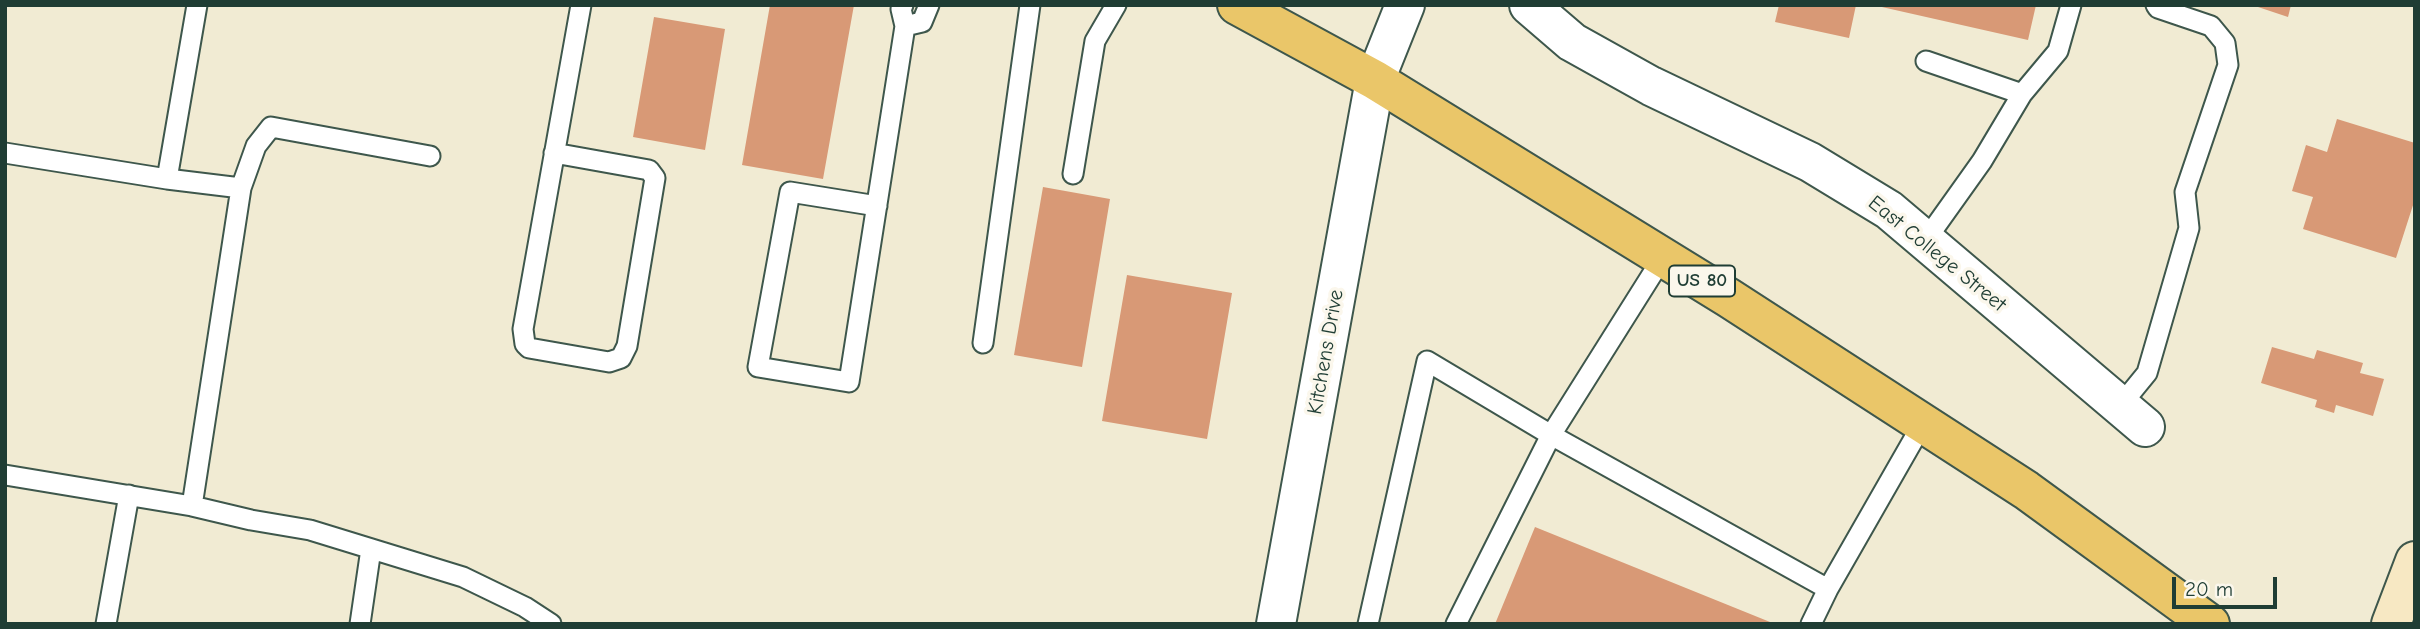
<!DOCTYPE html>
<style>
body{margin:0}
#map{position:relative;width:2420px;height:629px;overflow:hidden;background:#f1ebd3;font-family:"Comic Neue",sans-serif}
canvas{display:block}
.frame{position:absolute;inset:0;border:7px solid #1f3d34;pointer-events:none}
.scale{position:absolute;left:2172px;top:577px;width:105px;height:32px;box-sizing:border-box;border:4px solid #1f3d34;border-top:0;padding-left:9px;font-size:21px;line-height:24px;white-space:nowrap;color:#1f3d34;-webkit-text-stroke:5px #fbf7ec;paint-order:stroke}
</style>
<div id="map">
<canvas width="2420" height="629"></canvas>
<div class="frame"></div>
<div class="scale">20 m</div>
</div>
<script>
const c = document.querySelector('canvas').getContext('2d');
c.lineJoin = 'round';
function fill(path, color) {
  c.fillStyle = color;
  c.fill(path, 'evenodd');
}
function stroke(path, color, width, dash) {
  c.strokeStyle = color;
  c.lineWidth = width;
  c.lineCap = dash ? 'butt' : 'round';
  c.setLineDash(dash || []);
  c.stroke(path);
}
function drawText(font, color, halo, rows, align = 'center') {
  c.font = font + ' "Comic Neue",sans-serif';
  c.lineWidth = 7;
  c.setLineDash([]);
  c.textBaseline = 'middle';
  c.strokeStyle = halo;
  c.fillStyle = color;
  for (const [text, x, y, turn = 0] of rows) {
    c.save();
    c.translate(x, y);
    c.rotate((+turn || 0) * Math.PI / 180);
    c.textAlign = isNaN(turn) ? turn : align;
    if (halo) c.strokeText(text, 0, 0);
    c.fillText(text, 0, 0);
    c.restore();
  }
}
const building = new Path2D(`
 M770 5H854L823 179 742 165Z
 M1779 5H1856L1849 38 1775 22Z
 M1873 5H2036L2028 40Z
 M2252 5H2291L2288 17Z
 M654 17 725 29 705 150 633 137Z
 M2337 119 2415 143V199L2396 258 2303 229 2313 197 2292 191 2306 145 2327 152Z
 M1043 187 1110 199 1082 367 1014 355Z
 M1127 275 1232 293 1207 439 1102 421Z
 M2272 347 2314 359 2317 350 2363 363 2360 373 2384 379 2373 416 2336 405 2334 413 2315 407 2317 400 2261 383Z
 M1535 527 1775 624H1495Z`);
const lane = new Path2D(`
 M903 5 901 9 905 26 922 22 929 5
 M1926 61 2022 94
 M5 153 167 179 241 188 192 506 5 475
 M554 153 649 170 655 178 627 346 621 358 609 362 529 348 525 344 523 329 581 5
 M1073 174 1095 41 1116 5
 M167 179 197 5
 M241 188 256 146 271 127 430 156
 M877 206 790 192 758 367 849 382 905 26
 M1925 241 1982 161 2022 94 2058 51 2071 5
 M983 343 1030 5
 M2120 406 2147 373 2189 228 2185 192 2228 65 2225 43 2211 26 2158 8 2156 5
 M192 506 251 520 310 530 463 577 525 607 551 624
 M106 624 129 495
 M360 624 371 549
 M1368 624 1427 361 1551 435 1828 589 1923 423
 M1456 624 1551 435 1663 257
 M1811 624 1828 589`);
const street = new Path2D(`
 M1529 5 1572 42 1651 86 1810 162 1889 210 2145 427
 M1276 624 1375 80 1405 5`);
const secondary = new Path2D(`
 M2391 624 2415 561`);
const primary = new Path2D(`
 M1237 5 1375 80 1729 298 2026 490 2210 624`);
const shields = [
 [1702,281,66]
];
const shieldNames = [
 ["US 80",1702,281]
];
const streetNames = [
 ["East College Street",1937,254,39],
 ["Kitchens Drive",1326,352,-80]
];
fill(building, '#d89976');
stroke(lane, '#3e574c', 23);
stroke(street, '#3e574c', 42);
stroke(secondary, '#3e574c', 42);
stroke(primary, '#3e574c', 42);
stroke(lane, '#fff', 19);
stroke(street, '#fff', 38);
stroke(secondary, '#f7e8c3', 38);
stroke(primary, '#eac669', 38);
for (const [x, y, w] of shields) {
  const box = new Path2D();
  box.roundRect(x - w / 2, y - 15.5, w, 31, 5);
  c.fillStyle = '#fbf7ec';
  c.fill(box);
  stroke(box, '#1f3d34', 2);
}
drawText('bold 19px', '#1f3d34', null, shieldNames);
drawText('21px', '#1f3d34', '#fbf7ec', streetNames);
</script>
